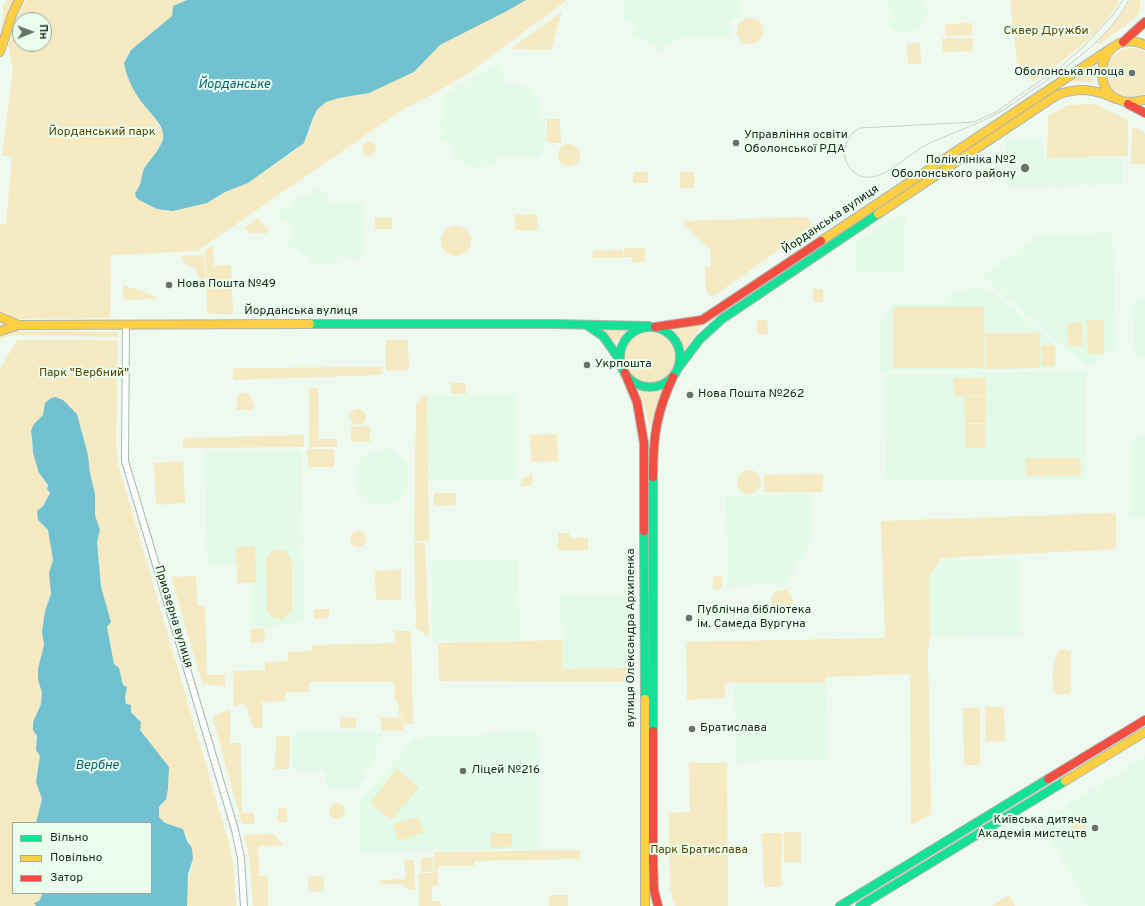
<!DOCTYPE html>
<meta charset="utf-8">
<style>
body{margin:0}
#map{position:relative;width:1145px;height:906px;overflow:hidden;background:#eef9f0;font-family:Overpass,sans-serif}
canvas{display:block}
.legend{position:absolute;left:12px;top:822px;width:140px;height:72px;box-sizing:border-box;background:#e9feed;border:1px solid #99a99b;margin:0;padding:5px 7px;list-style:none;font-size:12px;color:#202921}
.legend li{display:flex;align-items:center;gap:8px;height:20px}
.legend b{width:20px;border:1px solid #99a99b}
.north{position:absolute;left:12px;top:12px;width:40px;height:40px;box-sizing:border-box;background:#e9feed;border:1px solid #99a99b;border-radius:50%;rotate:89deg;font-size:11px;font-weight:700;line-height:16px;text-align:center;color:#202921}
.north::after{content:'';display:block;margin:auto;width:14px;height:18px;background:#687269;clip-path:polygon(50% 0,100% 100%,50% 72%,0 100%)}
</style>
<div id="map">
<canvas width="1145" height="906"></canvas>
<ul class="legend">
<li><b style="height:5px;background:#16e098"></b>Вільно</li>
<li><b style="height:5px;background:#ffcf43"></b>Повільно</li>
<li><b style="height:5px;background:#f24e42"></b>Затор</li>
</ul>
<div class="north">Пн</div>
</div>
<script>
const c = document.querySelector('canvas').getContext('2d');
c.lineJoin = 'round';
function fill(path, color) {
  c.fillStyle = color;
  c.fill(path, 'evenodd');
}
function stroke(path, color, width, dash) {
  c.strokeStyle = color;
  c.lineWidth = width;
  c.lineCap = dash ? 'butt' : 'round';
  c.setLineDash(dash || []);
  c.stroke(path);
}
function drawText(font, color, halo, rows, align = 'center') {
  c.font = font + ' Overpass,sans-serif';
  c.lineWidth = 4;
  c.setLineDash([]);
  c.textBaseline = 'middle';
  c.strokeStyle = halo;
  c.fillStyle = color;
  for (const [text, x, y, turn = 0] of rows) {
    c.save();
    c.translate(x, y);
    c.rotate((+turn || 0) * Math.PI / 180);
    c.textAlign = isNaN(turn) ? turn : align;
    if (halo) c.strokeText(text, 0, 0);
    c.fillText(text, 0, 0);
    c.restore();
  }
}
const built = new Path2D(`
 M622 0H742L740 7 743 13 740 18 732 19 729 25 733 31 729 37 677 38 674 44H667L663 50H657L653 44H646L643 39H636L631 32 635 27 632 21H625L622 14 625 9Z
 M888 0H928V2L925 3 926 11H928L926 21 915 31 909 33 895 31 889 26 886 19 893 18 892 11H885Z
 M497 63 503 67V85L530 87 534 90V94L538 96 539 106 543 113 539 118 545 119 546 144 539 157 497 158 493 164H486L483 170H476L473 164 466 165 462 158 455 159 451 153 455 147 451 142H444L440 136 444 130 440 124 444 118 440 112 444 105 440 99Z
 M1006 141H1043L1044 158H1122V185L1007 186Z
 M320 188 326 192 332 204H364V255L362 258 337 257V264L311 263 310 255H303L300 249 292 250 288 244 292 238 288 232 292 227 289 221 282 220 278 214 282 208 289 209 293 202Z
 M906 211 903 272 856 273V243Z
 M1113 233 1115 348 1088 368 982 276 1041 235Z
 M976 287H979V290H990L1056 345V368L880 371 879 326 893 304H938L955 293H960V291H966V288Z
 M1145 298V356H1135L1133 305Z
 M988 372H1086V479H886L885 375Z
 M516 394V479L428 481 427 398 430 396Z
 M1138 436H1145V516H1131V447Z
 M384 449H392L408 464 407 489 398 501 388 505H378L369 502 358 492 356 466 363 455Z
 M302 450 303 620 291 625 251 626V582L237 583V565H207L205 451Z
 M812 494 813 537 787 584 728 586 726 497Z
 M1020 559 1021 635 930 636 929 577 940 560Z
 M518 560 519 641H433L432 561Z
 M561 594H630L631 668 562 669Z
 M734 683H825L828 759 736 762Z
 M539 732V849L360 851 359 803 415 738Z
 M292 733H382V742L377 745V762H374V768L366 769 365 778 356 787H326V770H293Z
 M1145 757V906H1089L1040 821 1057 810 1065 812 1067 805 1093 789 1098 792 1100 785Z`);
const green = new Path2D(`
 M6 0H15L1 37 3 8Z
 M26 0H187L173 6 172 16 131 50 125 60 135 92 143 105 156 119 163 132 162 143 144 170 139 188 144 203 157 209 173 211 210 202 225 192 248 183 295 151 307 138 317 110 326 102 339 97 369 93 414 72 440 45 507 11 526 0H567L467 74 440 90 402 110 197 251 113 255 111 257 110 318 19 319 10 318 0 314V224L6 225 12 157 2 156 13 70 8 45 17 17ZM20 20H44V44H20Z
 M1010 0H1120C1101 35 1064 59 1033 82L1017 62Z
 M1130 0H1140V11L1136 18 1098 45 1096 43 1118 18Z
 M562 12 551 50 510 49Z
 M737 31a13 13 0 1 1 26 0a13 13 0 1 1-26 0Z
 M972 23V35L945 36V24Z
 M942 38H972L973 51 943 52Z
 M920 43 921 64H908L907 44Z
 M1128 48H1136L1145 52V93C1115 114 1085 59 1128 48Z
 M1092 66 1094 82H1068Z
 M1094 104 1128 120V156L1047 158 1048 116 1068 105Z
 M547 119H560L561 143H547Z
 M1134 127 1145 133V164H1131L1132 131Z
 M362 149a7 7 0 1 1 14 0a7 7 0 1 1-14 0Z
 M558 155a11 11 0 1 1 22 0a11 11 0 1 1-22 0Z
 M633 172H648V183H633Z
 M680 172H694V188H680Z
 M537 214 538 230H515V215Z
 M808 217 811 227 711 298 706 290 705 267H711L710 248 705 247V244L684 224V221Z
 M258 218 269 231 265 234 263 232 260 234 258 232 255 234 253 232 250 234 245 228Z
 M375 218H392V229H375Z
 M441 241a15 15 0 1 1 30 0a15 15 0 1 1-30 0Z
 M213 246 214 266 231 265 233 314H210L207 311 205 249Z
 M624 248H645V262H632V257H624Z
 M623 250V258H593V251Z
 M204 255 205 280H199L196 269 184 263 182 256Z
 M123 285 156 296V299L125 300 123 298Z
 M813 289H823V302H813Z
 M893 307H984V368H893Z
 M757 320H767L768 334H757Z
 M1087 320H1104V354H1088Z
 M704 322 684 351 680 337 671 328H684Z
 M1082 322 1083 346H1068L1067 323Z
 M598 327 628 328 616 343Z
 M14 331 118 332V337L11 335 0 338V335Z
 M625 357a25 25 0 1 1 50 0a25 25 0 1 1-50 0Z
 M985 333H1040V368L986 369Z
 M17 340H118L116 440 118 464 229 844 233 863 236 906H187C188 899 186 892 187 884 188 878 190 873 192 867 195 853 189 840 183 829L165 823 159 817V807L166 799 168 789 169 767 140 730V718L134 715 126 705 123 680 114 664 107 627 111 622 101 587 97 542 100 530 95 515V494L90 473 88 455 77 414 63 400 45 403 43 415 31 431 33 453 39 473 48 486 47 487 50 493 37 514 38 520 48 530 53 560 51 567V594L45 611 42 632 44 645 41 704 35 715 33 730 37 736 36 750 40 756 36 782 42 799 36 823H13V893H43L36 906H0V369Z
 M386 340H408L409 370 386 371Z
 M1041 345H1055V366H1042Z
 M382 367V375L233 380V368Z
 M953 378H986V396H954Z
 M451 383H466V394H451Z
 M309 388H318L319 439H337V447H309Z
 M638 389 651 393 664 389 649 429 647 414Z
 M248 393 255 406 250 410H236L238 394Z
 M427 394 429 541H414L416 404Z
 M964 397H986V423H965Z
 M350 417a8 8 0 1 1 16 0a8 8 0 1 1-16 0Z
 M965 424H985L986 448H965Z
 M370 426V442H351V427Z
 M557 434 558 461 531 462 530 435Z
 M304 435V447L183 448V438Z
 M307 449H334V467H308Z
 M1026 458H1080L1081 476H1048L1047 464V476H1026Z
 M183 461 185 503 156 505 154 463Z
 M737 482a12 12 0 1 1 24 0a12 12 0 1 1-24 0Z
 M532 473 533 480 531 486H521L522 479Z
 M823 474V492H764V475Z
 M434 493H456V505L434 506Z
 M1116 513V549L939 558 940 560 929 577 930 636 928 650 931 814 911 826 910 674 826 677 825 683H724L725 698 687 700 686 642 885 638 881 521Z
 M350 539a8 8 0 1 1 16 0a8 8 0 1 1-16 0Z
 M558 533H569L570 538H588V550H558Z
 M414 543H425L429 637 416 628Z
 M255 546 256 582 237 583 236 547Z
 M278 549 286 551 292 562V611L283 620 271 617 267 610 266 560 270 552Z
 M401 570V600H376L375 571Z
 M196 576 197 606H205L207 675H225V686L202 684 171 577Z
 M713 576H722V589H713Z
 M771 601a11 11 0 1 1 22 0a11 11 0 1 1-22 0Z
 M314 609H329V618L314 619Z
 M264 628 265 642 251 643 250 629Z
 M395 631H411L413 724H404V716H399L398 701H395L394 682H309V692H286L285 701 262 702V728H253L245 703 234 707 233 671 265 670V662L288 661V652L312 651V645L395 643Z
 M562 640V669L626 668V682L439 681 438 643Z
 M1064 649 1071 652V691L1069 694H1057C1048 683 1054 662 1059 650Z
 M985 707H1004L1005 741 986 742Z
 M963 708H980V765H964Z
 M230 710V743H241L242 813H254V824H242L212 716Z
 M341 717 356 718V728H340Z
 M403 717V730L381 731V718Z
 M276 736H290L289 769H275Z
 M689 763H727L728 906H675L670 889 669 813 690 812Z
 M397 769 419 787 391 820 370 803Z
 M329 811a8 8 0 1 1 16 0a8 8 0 1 1-16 0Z
 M278 808H287V822H278Z
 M419 817 424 833 398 841 393 824Z
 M1072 826a7 7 0 1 1 14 0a7 7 0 1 1-14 0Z
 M784 832H801V862H784Z
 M491 833H512V847L491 848Z
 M762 833H782L781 887H764Z
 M274 834 283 845 258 846 259 876H268V906H253L249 855 244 835Z
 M580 850V859L474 861V866H438V885L432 886V901H441V906H419V873H434V852Z
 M421 858H433V872H421Z
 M404 860H414L415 890H409L401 884H381L380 880 405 879Z
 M308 884a8 8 0 1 1 16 0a8 8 0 1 1-16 0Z
 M549 895H568V906H549Z
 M1009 895 1015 906H992Z`);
const water = new Path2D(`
 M187 0H526L507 11 440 45 414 72 369 93 339 98 326 102 317 110 313 118 304 143 248 183 225 192 207 203 173 211 157 209 139 200 136 197 135 193C144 182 140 175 145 167 151 159 158 151 162 142 169 127 147 111 140 100 133 90 126 76 124 63L131 50 172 16 173 6Z
 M55 397 63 400 77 414 88 455 90 473 95 494V515L100 530 97 542 101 587 111 622 107 627 114 664 119 668 123 685 127 687 125 698 126 704 131 705V712L141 722 140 730 169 767 168 789 166 799 159 807V817L165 823 183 829 187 841 192 848 193 859 188 874 187 906H36L34 903 39 901 43 893H151V823H36L42 799 36 782 40 756 36 750 37 736 33 730V722L41 704 42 692 38 680V669L44 645 42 632 45 611 51 594 49 573 53 560 48 530 38 520 37 511 43 506 50 493 47 489 48 485 39 473 33 453 32 438 31 431 34 424 43 415 45 403 51 398Z`);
const street = new Path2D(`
 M126 326 125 461 235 830 241 858 244 906`);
const fast = new Path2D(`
 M310 324H553L649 326
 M588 326 603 336 620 360
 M620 357a30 30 0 1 1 60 0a30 30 0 1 1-60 0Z
 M678 368 700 339 722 319 878 214
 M653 477V731
 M644 531 645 699
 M840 906 1048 779
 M860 906 1065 781`);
const slow = new Path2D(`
 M1145 45C1098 24 1085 100 1129 102 1134 102 1140 101 1145 100
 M0 52 12 15 19 0
 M878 214 1057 95C1079 87 1095 89 1116 99
 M821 241 1113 47
 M0 317 19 325
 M0 331 19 325 310 324
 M645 699V906
 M1065 781 1145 732`);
const jam = new Path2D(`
 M1123 42 1145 22
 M1128 104 1145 113
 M655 327 702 320 821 241
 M625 373 637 402 644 443V531
 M653 477C653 438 656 413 673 377
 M653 731V860L654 890 658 906
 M1048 779 1145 720`);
const tram = new Path2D(`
 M1123 0 1113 15 1082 48 1061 66 996 112 974 122 860 128C842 137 839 161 855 173 877 189 905 156 924 146 947 134 973 127 996 114 1008 108 1018 100 1029 92 1066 68 1108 40 1129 0`);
const markers = [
 [1132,73,4,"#687269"],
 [736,143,4,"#687269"],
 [1025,168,5,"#687269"],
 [169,285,4,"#687269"],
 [587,365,4,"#687269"],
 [690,395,4,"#687269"],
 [689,618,4,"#687269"],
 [692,729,4,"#687269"],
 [463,771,4,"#687269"],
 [1095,828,4,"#687269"]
];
const parkNames = [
 ["Сквер Дружби",1046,32],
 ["Йорданський парк",102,133],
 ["Парк \"Вербний\"",84,374],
 ["Парк Братислава",699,851]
];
const poiNames = [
 ["Оболонська площа",1124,73,"right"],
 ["Управління освіти",744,136],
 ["Оболонської РДА",744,150],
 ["Поліклініка №2",1016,161,"right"],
 ["Оболонського району",1016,175,"right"],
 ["Нова Пошта №49",177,285],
 ["Укрпошта",595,365],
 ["Нова Пошта №262",698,395],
 ["Публічна бібліотека",697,611],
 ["ім. Самеда Вургуна",697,625],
 ["Братислава",700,729],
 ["Ліцей №216",471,771],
 ["Київська дитяча",1087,821,"right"],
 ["Академія мистецтв",1087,835,"right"]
];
const streetNames = [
 ["Йорданська вулиця",831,220,-34],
 ["Йорданська вулиця",301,312],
 ["Приозерна вулиця",173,617,73],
 ["вулиця Олександра Архипенка",632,638,-90]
];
const waterNames = [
 ["Йорданське",234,85],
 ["Вербне",97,766]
];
fill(built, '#e2fae7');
fill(green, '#f6eac3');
fill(water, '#71c1d0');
stroke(street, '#adb6af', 8);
stroke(fast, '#adb6af', 10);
stroke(slow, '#adb6af', 10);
stroke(jam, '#adb6af', 10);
stroke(street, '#fcfefd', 6);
stroke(fast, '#16e098', 8);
stroke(slow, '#ffcf43', 8);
stroke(jam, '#f24e42', 8);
stroke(tram, '#cbcecb', 1);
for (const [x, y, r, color] of markers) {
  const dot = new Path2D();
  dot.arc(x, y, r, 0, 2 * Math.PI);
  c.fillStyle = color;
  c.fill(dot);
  stroke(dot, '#e9feed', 1.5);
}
drawText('12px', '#5b4404', '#e9feed', parkNames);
drawText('12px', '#202921', '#e9feed', poiNames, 'left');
drawText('12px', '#202921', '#e9feed', streetNames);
drawText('italic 13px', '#066274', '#e9feed', waterNames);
</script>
